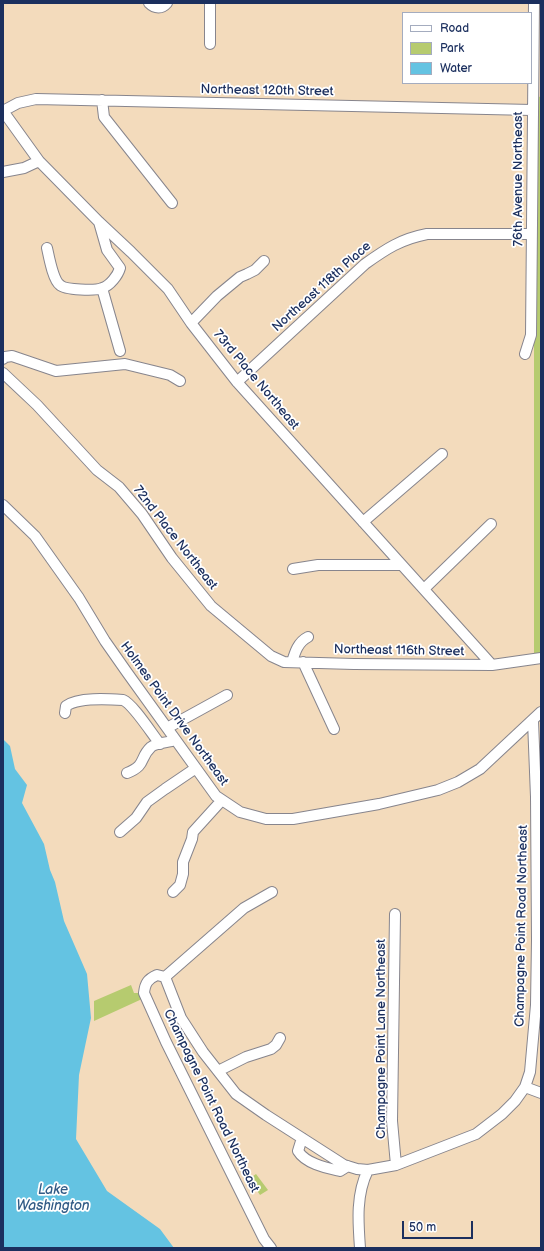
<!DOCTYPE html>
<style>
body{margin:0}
#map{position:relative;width:544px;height:1251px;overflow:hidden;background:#f3dbbc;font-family:"Balsamiq Sans",sans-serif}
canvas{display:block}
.frame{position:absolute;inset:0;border:4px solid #1b2f5e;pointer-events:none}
.legend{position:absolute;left:402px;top:12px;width:130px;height:72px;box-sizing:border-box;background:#fff;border:1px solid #a4acbf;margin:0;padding:5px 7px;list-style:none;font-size:12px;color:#1b2f5e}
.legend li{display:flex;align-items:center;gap:8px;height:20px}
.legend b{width:20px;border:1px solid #a4acbf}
.scale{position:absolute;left:402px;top:1221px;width:71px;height:18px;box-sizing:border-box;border:2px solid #1b2f5e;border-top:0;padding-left:5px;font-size:12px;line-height:14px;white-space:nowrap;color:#1b2f5e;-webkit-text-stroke:3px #fff;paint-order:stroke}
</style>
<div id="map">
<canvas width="544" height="1251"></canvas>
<div class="frame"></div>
<ul class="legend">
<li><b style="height:5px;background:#fff"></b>Road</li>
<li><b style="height:11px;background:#b6cb6f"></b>Park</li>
<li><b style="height:11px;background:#64c3e2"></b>Water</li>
</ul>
<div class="scale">50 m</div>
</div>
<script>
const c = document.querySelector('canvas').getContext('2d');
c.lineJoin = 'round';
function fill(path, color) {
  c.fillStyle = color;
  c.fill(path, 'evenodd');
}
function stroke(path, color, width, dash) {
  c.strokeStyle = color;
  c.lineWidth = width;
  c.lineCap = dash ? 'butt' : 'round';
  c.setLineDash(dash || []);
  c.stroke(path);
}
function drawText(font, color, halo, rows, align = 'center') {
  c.font = font + ' "Balsamiq Sans",sans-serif';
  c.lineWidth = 3.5;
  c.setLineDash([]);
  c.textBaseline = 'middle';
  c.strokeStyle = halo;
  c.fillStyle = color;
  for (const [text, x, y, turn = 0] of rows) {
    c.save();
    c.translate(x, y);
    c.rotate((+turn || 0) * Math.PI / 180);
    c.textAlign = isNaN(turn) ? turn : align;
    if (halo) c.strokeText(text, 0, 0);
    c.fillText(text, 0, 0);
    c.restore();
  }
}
const green = new Path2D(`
 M534 96 541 97V658L534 659Z
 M131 985 134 993H140L142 999 94 1021V1001Z
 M256 1174 268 1190 260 1195 249 1179Z`);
const water = new Path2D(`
 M3 739 10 746 15 769 27 785 22 803 44 844 50 870 55 882 64 921 87 974 91 1018 79 1075 76 1139 107 1191 160 1229 174 1248H3Z`);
const minor = new Path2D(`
 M149 3C155 9 162 9 167 3
 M210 44V3
 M102 100 104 117 172 203
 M3 111 39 161 99 222 131 252 168 289 191 323 237 382 492 665
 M3 111 18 103 36 99 532 110
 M3 172 24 168 39 161
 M47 248C49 257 53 280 60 285 65 290 96 291 102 288 110 286 118 275 120 268L107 250 99 222
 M102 288 120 351
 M191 323 217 296 240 277 247 274 255 270 264 261
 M525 354 531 335 534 3
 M3 359 5 357 12 356 56 371 125 364 170 375 180 381
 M3 373 37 405 97 470 119 487 142 514 172 558 211 606 271 656 284 662 354 664 492 665 541 658
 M237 382 365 264C386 249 401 239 427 234H531
 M3 505 35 536 79 598 105 641 126 671 216 796 240 812 266 819H293L379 804 438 790 458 782 480 769 541 712
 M363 522 442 454
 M293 569 318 565H401
 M424 589 491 524
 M292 662C295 652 298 642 308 637
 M303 662 334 729
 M65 713 66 706C78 697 108 699 123 700 133 704 152 734 160 744
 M167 728 227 695
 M127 773C147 765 139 758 151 747 157 742 168 743 175 740
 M120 832 136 818 147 802 165 789 196 768
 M173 892 180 885 183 874V862L192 839 193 832 222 800
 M395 914 392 1121 396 1165
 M165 977 181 1018 203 1052 236 1094 266 1115 344 1165 357 1169 368 1170 396 1165 476 1134 502 1114 515 1101 525 1087 530 1072 536 1005 537 940 536 797 533 721
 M218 1071 246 1057 271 1049 276 1045 280 1038
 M525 1087 541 1093
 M302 1138 298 1151C306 1164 327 1168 340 1171L348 1166
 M271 1248 264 1239 166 1042 144 993C145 983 148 979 157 975L165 977 244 908 272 892
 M360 1248C358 1221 356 1194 368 1170`);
const streetNames = [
 ["Northeast 120th Street",267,91,1],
 ["76th Avenue Northeast",519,179,-90],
 ["Northeast 118th Place",322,287,-42],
 ["73rd Place Northeast",256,380,50],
 ["72nd Place Northeast",175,538,52],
 ["Northeast 116th Street",399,651,1],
 ["Holmes Point Drive Northeast",174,714,54],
 ["Champagne Point Road Northeast",522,926,-89],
 ["Champagne Point Lane Northeast",382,1039,-90],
 ["Champagne Point Road Northeast",211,1101,64]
];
const waterNames = [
 ["Lake",53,1190],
 ["Washington",53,1206]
];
fill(green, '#b6cb6f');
fill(water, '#64c3e2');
stroke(minor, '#87858d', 12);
stroke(minor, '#fff', 10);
drawText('13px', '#1b2f5e', '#fff', streetNames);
drawText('italic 14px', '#315b86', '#fff', waterNames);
</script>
